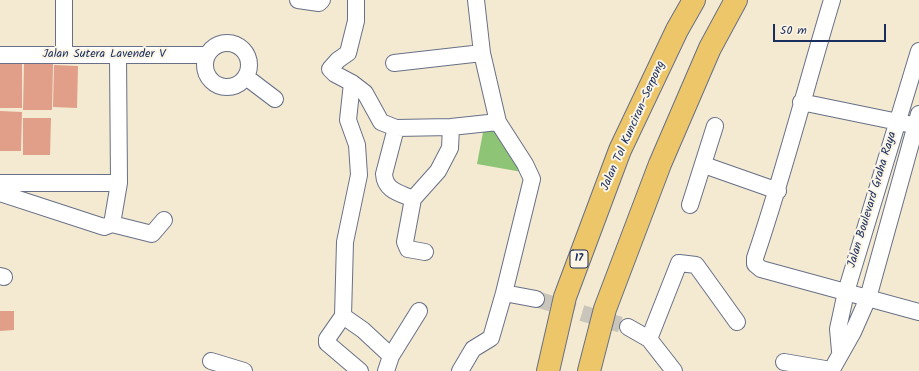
<!DOCTYPE html>
<meta charset="utf-8">
<style>
body{margin:0}
#map{position:relative;width:919px;height:371px;overflow:hidden;background:#f4ead2;font-family:Kalam,sans-serif}
canvas{display:block}
.scale{position:absolute;left:773px;top:24px;width:113px;height:18px;box-sizing:border-box;border:2px solid #1b2f5e;border-top:0;padding-left:5px;font-size:12px;line-height:14px;white-space:nowrap;color:#1b2f5e;-webkit-text-stroke:3px #fcf5e5;paint-order:stroke}
</style>
<div id="map">
<canvas width="919" height="371"></canvas>
<div class="scale">50 m</div>
</div>
<script>
const c = document.querySelector('canvas').getContext('2d');
c.lineJoin = 'round';
function fill(path, color) {
  c.fillStyle = color;
  c.fill(path, 'evenodd');
}
function stroke(path, color, width, dash) {
  c.strokeStyle = color;
  c.lineWidth = width;
  c.lineCap = dash ? 'butt' : 'round';
  c.setLineDash(dash || []);
  c.stroke(path);
}
function drawText(font, color, halo, rows, align = 'center') {
  c.font = font + ' Kalam,sans-serif';
  c.lineWidth = 4;
  c.setLineDash([]);
  c.textBaseline = 'middle';
  c.strokeStyle = halo;
  c.fillStyle = color;
  for (const [text, x, y, turn = 0] of rows) {
    c.save();
    c.translate(x, y);
    c.rotate((+turn || 0) * Math.PI / 180);
    c.textAlign = isNaN(turn) ? turn : align;
    if (halo) c.strokeText(text, 0, 0);
    c.fillText(text, 0, 0);
    c.restore();
  }
}
const green = new Path2D(`
 M495 126 522 172 477 164 484 127Z`);
const building = new Path2D(`
 M0 64H22V108H0Z
 M24 64H53L52 110H23Z
 M54 65 78 66 77 108 53 107Z
 M0 111 22 112 21 151H0Z
 M23 118H51L50 155H23Z
 M0 311H14V330L0 331Z`);
const minorTunnel = new Path2D(`
 M536 299 628 327`);
const minor = new Path2D(`
 M298 0 319 3 322 0
 M356 0V21L348 53 338 60 330 69 335 74 352 83 365 93 381 122 396 128 451 127 498 122
 M476 0 482 53 498 122 525 164 532 179 504 293
 M832 0C806 86 784 173 755 258V264L761 269 919 312
 M205 65a22 22 0 1 1 44 0a22 22 0 1 1-44 0Z
 M0 55H207
 M64 55V0
 M394 63 482 53
 M246 77 275 99
 M801 102 908 124
 M396 128 384 174C385 191 400 193 413 199
 M704 165 778 191
 M0 183H119
 M0 193 104 227 112 224
 M690 205 715 126
 M112 224 119 183 118 55
 M112 224 152 234 164 220
 M425 252 408 249 405 242 413 199 438 171 450 148 451 127
 M0 276 4 277
 M343 316 345 242 359 175 357 145 348 120 352 83
 M628 327 649 339 674 371
 M649 339 679 263 696 265 737 322
 M840 351 838 329 846 292 919 51
 M211 361 244 371
 M784 362 831 370
 M360 371 327 343V339L343 316 363 330 391 356
 M386 371 391 356 419 311
 M460 371 473 349 491 338 504 293 536 299
 M831 371 853 332 868 298 919 114`);
const motorway = new Path2D(`
 M548 371 565 297 620 150 677 30 694 0
 M589 371 605 309 660 164 710 48 736 0`);
const shields = [
 [579,259,18]
];
const shieldNames = [
 ["17",579,259]
];
const streetNames = [
 ["Jalan Sutera Lavender V",104,55],
 ["Jalan Tol Kunciran–Serpong",634,126,-66],
 ["Jalan Boulevard Graha Raya",873,200,-73]
];
fill(green, '#8ec476');
fill(building, '#e19e88');
stroke(minorTunnel, '#c9c5bb', 16, [16, 8]);
stroke(minor, '#677087', 18);
stroke(motorway, '#677087', 24);
stroke(minor, '#fff', 16);
stroke(motorway, '#ecc669', 22);
for (const [x, y, w] of shields) {
  const box = new Path2D();
  box.roundRect(x - w / 2, y - 9, w, 18, 3);
  c.fillStyle = '#fcf5e5';
  c.fill(box);
  stroke(box, '#1b2f5e', 1);
}
drawText('bold 11px', '#1b2f5e', null, shieldNames);
drawText('12px', '#1b2f5e', '#fcf5e5', streetNames);
</script>
